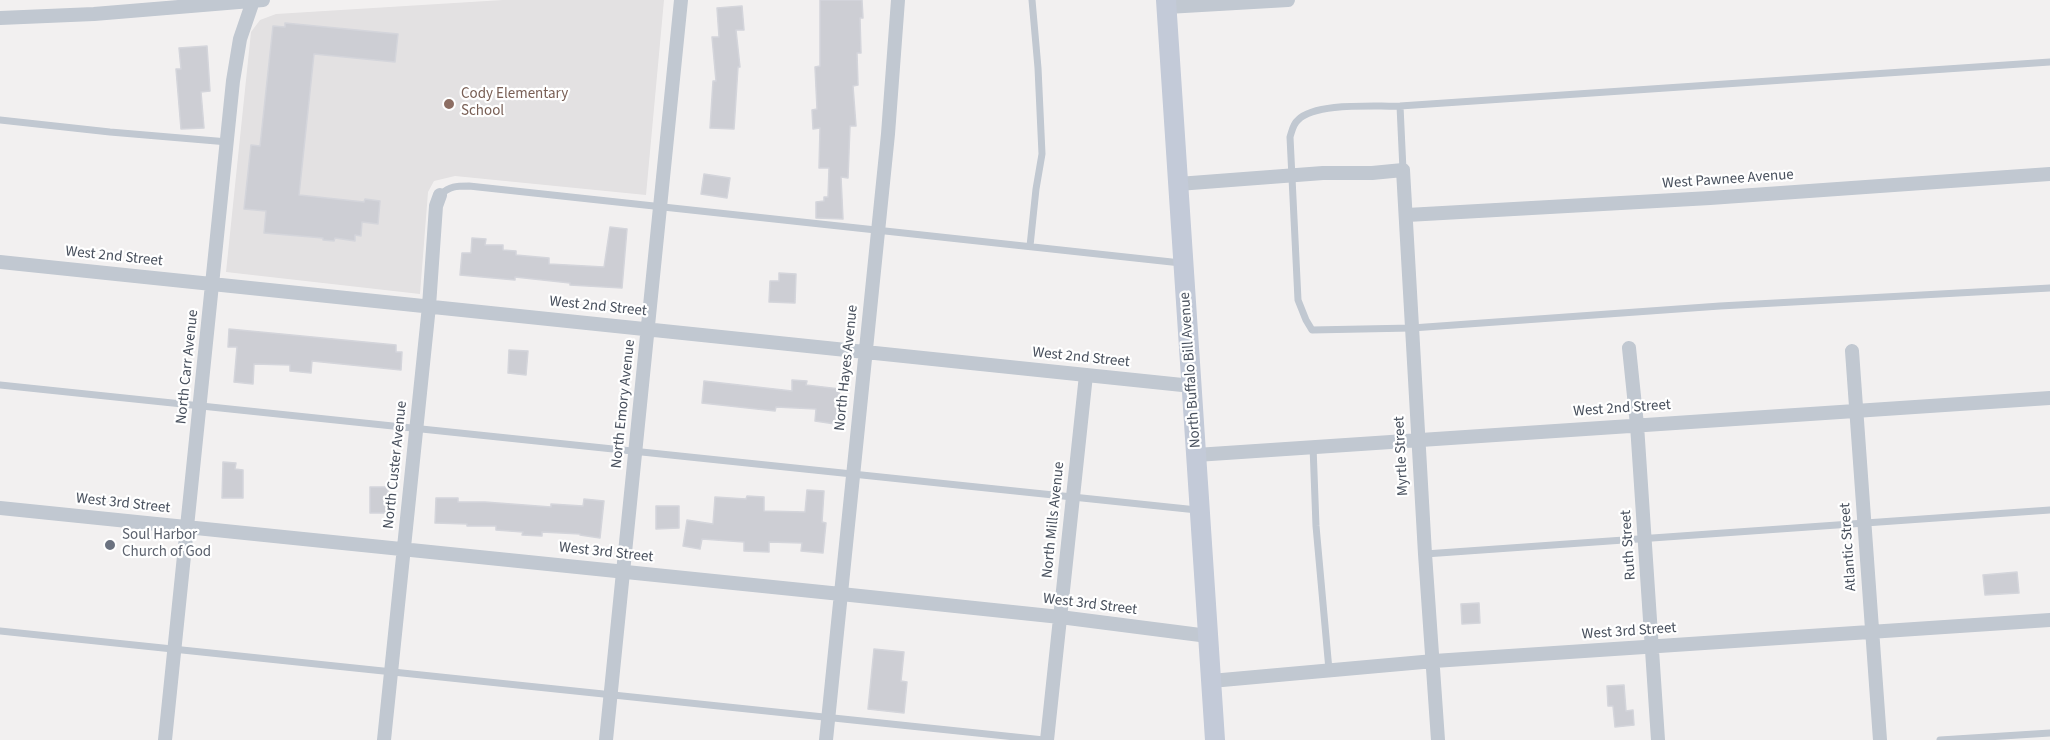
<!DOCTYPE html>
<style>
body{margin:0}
canvas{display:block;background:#f2f0f0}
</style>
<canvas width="2050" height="740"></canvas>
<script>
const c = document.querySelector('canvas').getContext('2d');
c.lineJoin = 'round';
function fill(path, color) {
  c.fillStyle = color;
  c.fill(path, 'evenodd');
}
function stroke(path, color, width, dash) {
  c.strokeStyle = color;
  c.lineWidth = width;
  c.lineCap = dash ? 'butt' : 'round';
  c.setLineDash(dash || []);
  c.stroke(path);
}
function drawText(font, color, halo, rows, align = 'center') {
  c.font = font + ' "Source Sans 3",sans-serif';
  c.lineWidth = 4.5;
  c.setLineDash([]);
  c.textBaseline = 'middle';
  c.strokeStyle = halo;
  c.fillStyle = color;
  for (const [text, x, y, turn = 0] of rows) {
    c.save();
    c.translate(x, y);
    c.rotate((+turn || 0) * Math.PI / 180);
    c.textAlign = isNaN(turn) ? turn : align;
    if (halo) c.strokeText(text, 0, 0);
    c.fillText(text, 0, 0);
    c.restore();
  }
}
const education = new Path2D(`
 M503 0H664L646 195 455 176 434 181 428 192 420 294 226 272 251 32 260 20 276 14Z`);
const building = new Path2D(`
 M820 0H862L863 18H860L861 53H857L858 85 853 86 856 126H850L848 178 841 177 843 219 816 218V202L824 201V197H828L829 168H819L820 128 813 129 812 110 817 109 815 67 820 66Z
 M742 6 744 30H736L740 67H738L734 129 710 128 713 81H716L712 37H719L717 8Z
 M285 23 398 34 395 62 314 54 299 195 364 202 365 199 380 201 378 224 362 222 361 236 355 235V241L335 238 334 241 323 240V238L264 233 266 211 244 209 251 145 260 146 273 26 285 27Z
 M207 46 210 91 201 92 204 128 181 129 176 69H181L179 48Z
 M704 174 730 178 727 198 701 194Z
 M610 227 627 229 622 288 570 285V283L515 277V280L460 275 462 253H471L472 238 486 239 485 245H503V250L516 251V255L549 258V264L604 267Z
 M779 273 796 274 795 303 769 302 770 281H779Z
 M229 329 396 345V352H402L401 370 312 361 311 373 290 371V365L254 364 253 384 234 382 237 347H228Z
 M509 350 528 351 526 375 508 373Z
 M792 380 807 381 806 385 840 389 835 424 815 421 816 409 776 407 775 411 702 403 704 381 792 391Z
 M223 462 236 463 235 469 243 470V498H222Z
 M370 487H388V513H370Z
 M807 490 824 491 822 522 826 523 823 553 801 551 802 543 769 542V552L744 551V542L702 539 700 549 683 546 687 520 713 524 715 497 746 499 747 496 764 497V511L805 512Z
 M436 498H458V502H485L551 507V504L583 506 584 499 604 501 600 538 580 535V534L542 532V536L522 535 523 532 496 530V526H467V524L435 523Z
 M656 506H679V528L656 529Z
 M2017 572 2019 593 1985 595 1983 575Z
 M1479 603 1480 623 1462 624 1461 604Z
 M874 649 904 652 901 681 907 682 904 713 868 709Z
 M1624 685 1626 711 1633 710 1634 725 1615 727 1613 706H1608L1607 686Z`);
const lane = new Path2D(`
 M2050 62 1400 106C1375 107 1316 102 1298 120 1293 124 1292 131 1290 137L1298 300 1306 320 1312 330 1412 328 1720 306 2050 288
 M1400 106 1403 170
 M0 120 110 132 228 142
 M440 195C450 186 456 186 469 186L1181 263
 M1030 246 1036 189 1042 154 1038 68 1032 0
 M0 385 1197 510
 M1313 446 1316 526 1329 670
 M1425 554 2050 510
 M0 631 1044 740
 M1940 740 2050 733`);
const street = new Path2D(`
 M1167 7 1288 0
 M0 18 94 14 263 0
 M1178 184 1323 173H1372L1403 170 1425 554 1438 740
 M1407 215 1710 198 2050 174
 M0 262 1192 386
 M1629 348 1637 425 1658 740
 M1852 351 1880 740
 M1196 455 2050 398
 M0 508 841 594 1060 617 1208 636
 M1211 681 1434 661 2050 620
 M165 740 233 81 240 39 253 1
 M384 740 429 306 436 206 440 195
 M606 740 681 0
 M826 740 888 134 898 0
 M1047 740 1086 375`);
const secondary = new Path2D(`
 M1166 0 1215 740`);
const markers = [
 [449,104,6,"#8d6e63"],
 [110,545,6,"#6b7280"]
];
const educationNames = [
 ["Cody Elementary",461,95],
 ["School",461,112]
];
const streetNames = [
 ["West Pawnee Avenue",1728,180,-4],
 ["West 2nd Street",114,257,6],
 ["West 2nd Street",598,307,6],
 ["West 2nd Street",1081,358,6],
 ["North Carr Avenue",188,367,-84],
 ["North Hayes Avenue",847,368,-84],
 ["North Buffalo Bill Avenue",1191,370,-94],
 ["North Emory Avenue",624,404,-84],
 ["West 2nd Street",1622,409,-4],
 ["Myrtle Street",1402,456,-93],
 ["North Custer Avenue",396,465,-84],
 ["West 3rd Street",123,504,6],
 ["North Mills Avenue",1054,520,-84],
 ["Ruth Street",1629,545,-94],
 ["Atlantic Street",1849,547,-94],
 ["West 3rd Street",606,553,6],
 ["West 3rd Street",1090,605,7],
 ["West 3rd Street",1629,632,-4]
];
const worshipNames = [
 ["Soul Harbor",122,536],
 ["Church of God",122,553]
];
fill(education, '#e3e1e2');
fill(building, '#cdced4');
stroke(building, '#d4d5db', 1.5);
stroke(lane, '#c1c8d1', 7);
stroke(street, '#c1c8d1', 14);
stroke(secondary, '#c3cad8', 20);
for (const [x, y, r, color] of markers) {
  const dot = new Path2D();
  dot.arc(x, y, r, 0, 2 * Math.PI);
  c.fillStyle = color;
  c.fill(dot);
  stroke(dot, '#fff', 2);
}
drawText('15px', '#785e54', '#fff', educationNames, 'left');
drawText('15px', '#48505d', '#fff', streetNames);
drawText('15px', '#5b616d', '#fff', worshipNames, 'left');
</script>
